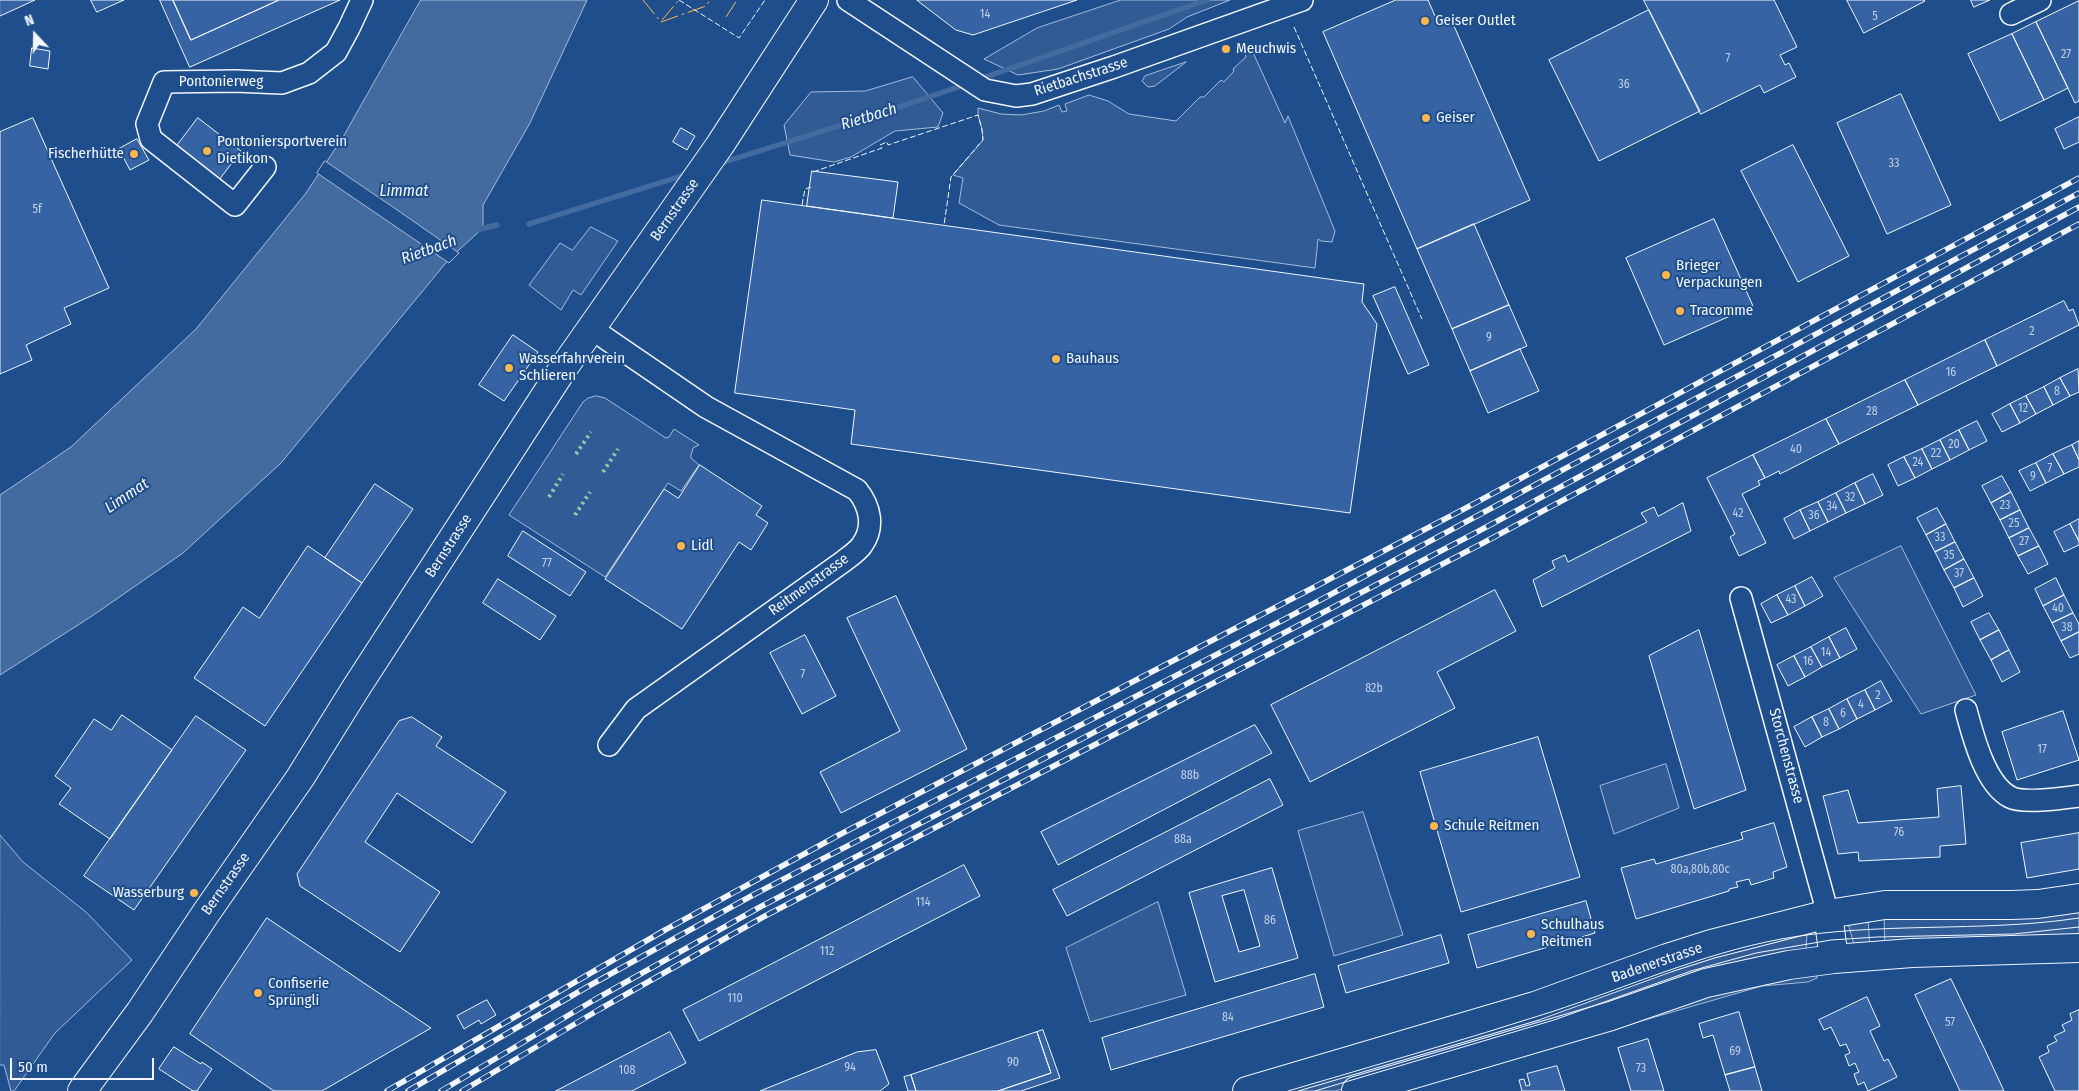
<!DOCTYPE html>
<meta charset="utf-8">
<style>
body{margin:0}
#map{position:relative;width:2079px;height:1091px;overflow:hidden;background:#1f4e8c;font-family:"Fira Sans Condensed",sans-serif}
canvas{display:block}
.north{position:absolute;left:10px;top:10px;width:50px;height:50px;-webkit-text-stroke:4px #1f4e8c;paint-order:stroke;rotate:339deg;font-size:14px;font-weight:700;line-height:20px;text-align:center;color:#f2f6ff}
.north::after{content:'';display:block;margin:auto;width:18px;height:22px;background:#f2f6ff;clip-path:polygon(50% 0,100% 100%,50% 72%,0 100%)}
.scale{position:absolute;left:10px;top:1058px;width:144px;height:22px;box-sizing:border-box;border:2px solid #f2f6ff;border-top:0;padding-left:6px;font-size:15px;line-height:18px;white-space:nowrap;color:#f2f6ff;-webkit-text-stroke:4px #1f4e8c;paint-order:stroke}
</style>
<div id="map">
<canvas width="2079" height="1091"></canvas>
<div class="north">N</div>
<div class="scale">50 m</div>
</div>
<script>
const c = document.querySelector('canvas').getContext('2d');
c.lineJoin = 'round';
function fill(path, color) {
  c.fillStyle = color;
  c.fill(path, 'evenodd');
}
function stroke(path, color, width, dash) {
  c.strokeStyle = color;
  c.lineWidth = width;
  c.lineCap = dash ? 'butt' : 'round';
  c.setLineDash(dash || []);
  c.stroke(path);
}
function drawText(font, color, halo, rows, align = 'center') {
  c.font = font + ' "Fira Sans Condensed",sans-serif';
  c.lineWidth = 4;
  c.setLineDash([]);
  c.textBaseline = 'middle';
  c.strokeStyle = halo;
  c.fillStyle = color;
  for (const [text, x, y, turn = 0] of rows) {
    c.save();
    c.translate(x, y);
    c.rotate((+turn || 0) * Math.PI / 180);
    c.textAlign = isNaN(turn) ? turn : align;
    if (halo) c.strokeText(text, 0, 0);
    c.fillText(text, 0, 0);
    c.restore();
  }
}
const built = new Path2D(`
 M1121 0H1230L1187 17 1169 29 1058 69 1018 75 984 59 1037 28Z
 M1251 48 1285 123 1288 116 1335 231 1332 242 1321 241 1318 239 1315 268 999 225 959 203 963 178 953 175 983 140 982 129 978 115V108L1001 114 1021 115 1044 111 1059 105 1062 112 1067 111 1065 104 1089 95 1108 101 1129 114 1176 121 1200 97H1204L1221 80 1224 82 1234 71 1233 69 1246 57 1245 53Z
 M1186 62 1155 86 1148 87 1142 81 1145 76Z
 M913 77 943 113 938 127 895 131 851 157 834 162 790 155 784 125 811 92 865 91Z
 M591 227 618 241 581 295 573 290 561 310 529 285 560 243 572 250Z
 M597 396 605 398 666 438 669 437 674 429 699 445 693 448 691 455V458L699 465 681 491 668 483 605 577 509 515 583 402 588 398Z
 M1901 546 1976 695 1921 714 1834 578Z
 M1666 764 1679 808 1614 834 1600 786Z
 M1363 812 1403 935 1334 956 1298 831Z
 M0 835 23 862 86 912 132 960 55 1033 14 1091H11L4 1065H0Z
 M1158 902 1186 995 1090 1022 1066 948Z
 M2079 905V940L1885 949 1884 916Z
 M1868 918 1870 950 1855 948 1848 923Z
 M1807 933 1806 950 1335 1091H1269L1662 967Z
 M1817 974V978L1808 982 1762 986 1400 1091 1722 992 1724 994 1727 991Z`);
const water = new Path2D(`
 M421 0H587L530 123 483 205V228L449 259 281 463 183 553 92 616 0 675V495L71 447 196 329 306 193 343 137Z`);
const pier = new Path2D(`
 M325 161 390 205 459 253 449 263 317 173Z`);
const stream = new Path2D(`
 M980 79 1207 0
 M718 164 908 104 967 84
 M529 224 688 174
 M476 230 497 225`);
const building = new Path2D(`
 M0 0H35L0 16Z
 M91 0H124L97 12Z
 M160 0H173L191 40 279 0H340L190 67Z
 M173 0H279L191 40Z
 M917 0H1077L973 35 956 30Z
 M1396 0H1428L1439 25 1451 19 1530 200 1417 249 1323 32Z
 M1644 0H1774L1797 47 1780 55 1785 65 1789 63 1796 77 1764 93 1760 85 1701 114Z
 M1847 0H1924L1925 1 1864 33Z
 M1971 0H1990L1974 7Z
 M2079 1V101L2075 103 2036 22Z
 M1649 10 1700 111 1599 161 1549 60Z
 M2036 22 2068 88 2044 100 2012 34Z
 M2012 34 2044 100 2000 121 1968 54Z
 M32 48 50 51 48 69 30 66Z
 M1901 94 1951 205 1887 234 1837 123Z
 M2079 117V142L2064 149 2055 129Z
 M33 118 109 288 64 308 71 324 26 345 32 360 0 374V132Z
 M198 118 241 151 216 184 173 151Z
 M681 128 695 136 687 150 673 142Z
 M137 139 149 160 130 170 119 149Z
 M1793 145 1849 256 1798 282 1741 171Z
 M812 171 898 182 893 218 807 206Z
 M762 200 1364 284 1362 302 1377 324 1350 513 851 444 855 410 735 393Z
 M1714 219 1753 306 1664 345 1626 258Z
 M1474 224 1509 305 1452 329 1417 249Z
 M1395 287 1429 365 1408 374 1373 296Z
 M2064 301 2069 311 2073 309 2079 325 1997 366 1985 340Z
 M1509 305 1527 346 1470 371 1452 329Z
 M513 335 538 352 504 401 479 385Z
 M1985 340 1997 366 1918 405 1905 380Z
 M1520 349 1539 391 1488 413 1470 371Z
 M2078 369 2079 392 2070 396 2060 378Z
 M2060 378 2070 396 2053 405 2044 387Z
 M1905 380 1918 405 1839 444 1826 419Z
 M2044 387 2053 405 2036 414 2026 396Z
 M2026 396 2036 414 2020 423 2010 404Z
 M2010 404 2020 423 2002 432 1992 414Z
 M1826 419 1839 444 1780 474 1779 471 1765 478 1753 455Z
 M1977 421 1987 441 1969 450 1959 430Z
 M1959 430 1969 450 1950 460 1940 440Z
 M1940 440 1950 460 1932 469 1922 449Z
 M2079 441V460L2072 445Z
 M2072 445 2079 460V467L2064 474 2053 454Z
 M1922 449 1932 469 1915 478 1904 457Z
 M2053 454 2064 474 2046 483 2036 463Z
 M1753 455 1765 478 1758 481 1760 485 1742 494 1766 543 1739 556 1730 537 1735 534 1707 478Z
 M1904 457 1915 478 1898 486 1888 465Z
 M2036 463 2046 483 2030 491 2019 471Z
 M700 465 762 506 756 515 768 523 751 550 739 542 682 629 605 579 664 489 678 498Z
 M1873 474 1883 495 1865 504 1855 483Z
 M2002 476 2011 492 1991 503 1982 486Z
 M1855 483 1865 504 1846 513 1836 493Z
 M375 484 413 509 362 583 325 558Z
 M2011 492 2020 510 2000 520 1991 503Z
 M1836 493 1846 513 1828 522 1818 502Z
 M1818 502 1828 522 1810 531 1800 510Z
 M1683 503 1691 531 1542 607 1533 580 1555 568 1552 561 1565 555 1568 562 1647 522 1641 513 1654 507 1658 516Z
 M1937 508 1946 524 1926 535 1917 518Z
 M1800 510 1810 531 1794 539 1784 519Z
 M2020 510 2029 528 2009 538 2000 520Z
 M2079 519V541L2070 524Z
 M1946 524 1955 542 1935 552 1926 535Z
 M2070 524 2079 541V545L2064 552 2054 532Z
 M2029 528 2039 546 2018 556 2009 538Z
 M523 531 586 572 570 596 508 556Z
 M1955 542 1964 559 1944 570 1935 552Z
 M308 546 362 583 265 726 194 678 243 607 259 618Z
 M2039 546 2048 564 2028 574 2018 556Z
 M1964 559 1974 578 1954 588 1944 570Z
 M1812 577 1823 596 1805 606 1795 586Z
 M1974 578 1983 596 1963 607 1954 588Z
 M2056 578 2064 595 2043 606 2035 589Z
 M498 579 556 616 540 640 483 603Z
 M1795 586 1805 606 1788 615 1777 595Z
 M1495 590 1516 631 1437 672 1455 708 1310 782 1271 705Z
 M1777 595 1788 615 1771 623 1761 604Z
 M2064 595 2073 613 2052 623 2043 606Z
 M896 596 967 749 841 813 820 772 900 731 847 618Z
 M1989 613 1999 630 1980 640 1971 622Z
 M2073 613 2079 624V632L2061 641 2052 623Z
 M1846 628 1857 649 1840 658 1829 637Z
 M1699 630 1746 790 1694 809 1649 656Z
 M1999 630 2009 650 1991 660 1980 640Z
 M2079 632V654L2070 658 2061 641Z
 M805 635 836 696 802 714 770 653Z
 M1829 637 1840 658 1822 667 1811 647Z
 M1811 647 1822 667 1805 677 1794 656Z
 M2009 650 2020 672 2002 682 1991 660Z
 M1794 656 1805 677 1788 686 1777 665Z
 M1881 681 1892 701 1875 710 1865 690Z
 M1865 690 1875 710 1857 719 1847 699Z
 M1847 699 1857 719 1839 729 1829 709Z
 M1829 709 1839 729 1822 737 1812 717Z
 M2063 711 2079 760 2017 780 2002 732Z
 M122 715 172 750 110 839 59 804 71 788 55 776 94 719 111 730Z
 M196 716 246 750 134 910 84 876Z
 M412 717 442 737 436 746 506 792 472 843 397 793 365 842 440 892 400 952 300 886 297 874 399 721Z
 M1812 717 1822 737 1805 747 1794 727Z
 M1255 725 1272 753 1058 865 1041 832Z
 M1538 737 1580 877 1461 912 1420 772Z
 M1270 779 1283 805 1067 916 1053 890Z
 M1961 786 1966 844 1940 846V857L1859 861 1858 852 1838 854 1823 796 1848 790 1858 823 1939 817 1937 789Z
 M1774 823 1787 867 1773 872 1774 878 1751 885 1749 879 1736 882 1738 887 1729 889V891L1636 919 1621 868 1654 859 1656 864 1743 839 1741 833Z
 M2079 833V869L2027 878 2021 843Z
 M964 865 980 896 699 1041 683 1010Z
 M1272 868 1298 958 1215 982 1189 893ZM1244 890 1260 946 1239 952 1222 896Z
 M1586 901 1595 933 1477 968 1468 935Z
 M267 918 431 1028 322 1091H274L190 1034Z
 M1441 935 1449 963 1346 993 1338 966Z
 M1315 974 1324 1007 1111 1070 1102 1038Z
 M1951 979 1985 1050 2004 1091H1960L1915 995Z
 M1867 997 1880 1026 1870 1031 1884 1061 1888 1059 1897 1077 1868 1091 1864 1082 1858 1085 1854 1074 1859 1072 1855 1063 1849 1066 1845 1055 1850 1053 1846 1044 1840 1046 1831 1027 1824 1030 1819 1020Z
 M487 1000 496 1015 481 1024 479 1020 464 1029 457 1016Z
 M2079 1010V1091H2055L2039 1057 2049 1052 2047 1046 2057 1041 2054 1036 2065 1031 2062 1025 2072 1020 2070 1014Z
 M1739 1012 1755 1067 1725 1075 1713 1035 1703 1038 1699 1024Z
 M1043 1030 1060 1078 1021 1091H998L1051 1073 1037 1032Z
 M670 1032 686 1063 632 1091H556Z
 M1037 1032 1051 1073 998 1091H916L911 1075Z
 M1648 1039 1664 1091H1631L1618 1048Z
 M174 1047 201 1064 202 1062 212 1069 197 1091H193L159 1069Z
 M876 1050 889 1084 880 1091H760L857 1052Z
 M1557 1066 1565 1091H1522L1519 1080 1524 1079 1526 1086 1530 1085 1527 1074Z
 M1755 1067 1762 1091H1730L1725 1075Z
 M911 1075 916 1091H908L904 1077Z`);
const minor = new Path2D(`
 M848 0 985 90 1016 96 1032 94 1114 67 1302 0
 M2011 14 2040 0
 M265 167 235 205 151 139 147 124 164 82 235 81 282 83 309 73 336 52 349 28 362 0
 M592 329 706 407 857 490C870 506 875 527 862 545 858 551 849 557 844 561L636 709 609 745
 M1741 598 1828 914
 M1966 710C1973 736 1985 784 2010 797 2023 804 2064 798 2079 796`);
const major = new Path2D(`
 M1828 914 1834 959
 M82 1091 140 1012 206 913 300 778 356 688 562 370 720 145 814 0
 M1247 1091 1535 1006 1667 958 1711 944 1828 914 1885 905H2011L2038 904 2079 898
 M1356 1091 1611 1016 1706 983 1789 965 1834 959 1912 953 2079 948`);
const tram = new Path2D(`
 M1288 1091C1376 1065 1464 1040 1551 1012 1628 987 1701 954 1781 939 1880 921 1980 933 2079 918
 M1315 1091 1554 1020 1691 971 1756 953 1831 940 1877 937 2014 934 2079 927`);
const rail = new Path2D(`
 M387 1091 665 930 837 836 1464 509 2079 178
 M408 1091 587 987 753 895 1283 620 2079 193
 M441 1091 594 1000 760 907 1477 532 2079 207
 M462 1091 600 1009 765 916 1483 543 2079 224`);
const hedge = new Path2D(`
 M576 454 591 432
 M603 472 618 449
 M549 497 563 474
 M575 515 590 492`);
const fence = new Path2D(`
 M679 0 739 38 765 0
 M1294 27 1422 319
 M813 172 882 148 880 145 887 142 888 145 978 115 982 130 983 140 951 177 944 225
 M802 205 805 189 811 187`);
const power = new Path2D(`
 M643 0 661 22
 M726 17 737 0
 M662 20 679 0
 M661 22 706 6 710 0`);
const markers = [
 [1425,21,5,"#ffb74d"],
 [1226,49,5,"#ffb74d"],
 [1426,118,5,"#ffb74d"],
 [207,151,5,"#ffb74d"],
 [134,154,5,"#ffb74d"],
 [1666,275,5,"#ffb74d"],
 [1680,311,5,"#ffb74d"],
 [1056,359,5,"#ffb74d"],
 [509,368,5,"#ffb74d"],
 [681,546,5,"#ffb74d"],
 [1434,826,5,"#ffb74d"],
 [194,893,5,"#ffb74d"],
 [1531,934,5,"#ffb74d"],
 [258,993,5,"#ffb74d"]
];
const numberNames = [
 ["14",985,15],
 ["5",1875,17],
 ["27",2066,55],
 ["7",1728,59],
 ["36",1624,85],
 ["33",1894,164],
 ["5f",37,210],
 ["2",2032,332],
 ["9",1489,338],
 ["16",1951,373],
 ["8",2057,392],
 ["12",2023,409],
 ["28",1872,412],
 ["20",1954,445],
 ["40",1796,450],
 ["22",1936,454],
 ["24",1918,463],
 ["7",2050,469],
 ["9",2033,477],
 ["32",1850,498],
 ["23",2005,506],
 ["34",1832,507],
 ["42",1738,514],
 ["36",1814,516],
 ["25",2014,524],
 ["33",1940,538],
 ["27",2024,542],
 ["35",1949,556],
 ["77",547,564],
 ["37",1959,574],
 ["43",1791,600],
 ["40",2058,609],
 ["38",2067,628],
 ["14",1826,653],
 ["16",1808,662],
 ["7",803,675],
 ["82b",1374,689],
 ["2",1878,696],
 ["4",1861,705],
 ["6",1843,714],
 ["8",1826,723],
 ["17",2042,750],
 ["88b",1190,776],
 ["76",1899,833],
 ["88a",1183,840],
 ["80a,80b,80c",1700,870],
 ["114",923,903],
 ["86",1270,921],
 ["112",827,952],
 ["110",735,999],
 ["84",1228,1018],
 ["57",1950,1023],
 ["69",1735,1052],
 ["90",1013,1063],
 ["94",850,1068],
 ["73",1641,1069],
 ["108",627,1071]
];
const poiNames = [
 ["Geiser Outlet",1435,21],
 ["Meuchwis",1236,49],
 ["Geiser",1436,118],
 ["Pontoniersportverein",217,142],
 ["Dietikon",217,159],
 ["Fischerhütte",124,154,"right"],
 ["Brieger",1676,266],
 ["Verpackungen",1676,283],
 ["Tracomme",1690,311],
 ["Wasserfahrverein",519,359],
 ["Schlieren",519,376],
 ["Bauhaus",1066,359],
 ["Lidl",691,546],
 ["Schule Reitmen",1444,826],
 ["Wasserburg",184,893,"right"],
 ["Schulhaus",1541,925],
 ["Reitmen",1541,942],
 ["Confiserie",268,984],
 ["Sprüngli",268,1001]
];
const streetNames = [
 ["Rietbachstrasse",1081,77,-18],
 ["Pontonierweg",221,82],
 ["Bernstrasse",675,210,-55],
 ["Bernstrasse",449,546,-57],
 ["Reitmenstrasse",809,585,-36],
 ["Storchenstrasse",1786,756,75],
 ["Bernstrasse",226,884,-55],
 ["Badenerstrasse",1657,963,-19]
];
const waterNames = [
 ["Rietbach",869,117,-17],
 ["Limmat",404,192],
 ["Rietbach",429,250,-20],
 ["Limmat",127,496,-34]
];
fill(built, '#305b95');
stroke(built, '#a8bbd7', 1);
fill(water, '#446ba0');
stroke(water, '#a8bbd7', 1);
fill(pier, '#1f4e8c');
stroke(pier, '#a8bbd7', 1);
stroke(stream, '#446ba0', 5.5);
fill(building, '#3563a3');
stroke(building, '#f2f6ff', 1);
stroke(minor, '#f2f6ff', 24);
stroke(major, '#f2f6ff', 30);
stroke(minor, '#1f4e8c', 21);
stroke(major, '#1f4e8c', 28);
stroke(tram, '#f2f6ff', 1);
stroke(rail, '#f2f6ff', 5.5);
stroke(rail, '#1f4e8c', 4, [11]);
stroke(hedge, '#97c8a6', 4, [2.5, 4]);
stroke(fence, '#f2f6ff', 1, [6, 2.5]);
stroke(power, '#ffb74d', 1, [18, 4, 2.5, 4]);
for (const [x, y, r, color] of markers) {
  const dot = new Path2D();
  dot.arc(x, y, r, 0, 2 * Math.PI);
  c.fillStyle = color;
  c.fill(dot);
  stroke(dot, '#1f4e8c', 2);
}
drawText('12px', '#c3d1e8', null, numberNames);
drawText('15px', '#f2f6ff', '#1f4e8c', poiNames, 'left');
drawText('15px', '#f2f6ff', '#1f4e8c', streetNames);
drawText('italic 16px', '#f2f6ff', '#1f4e8c', waterNames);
</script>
